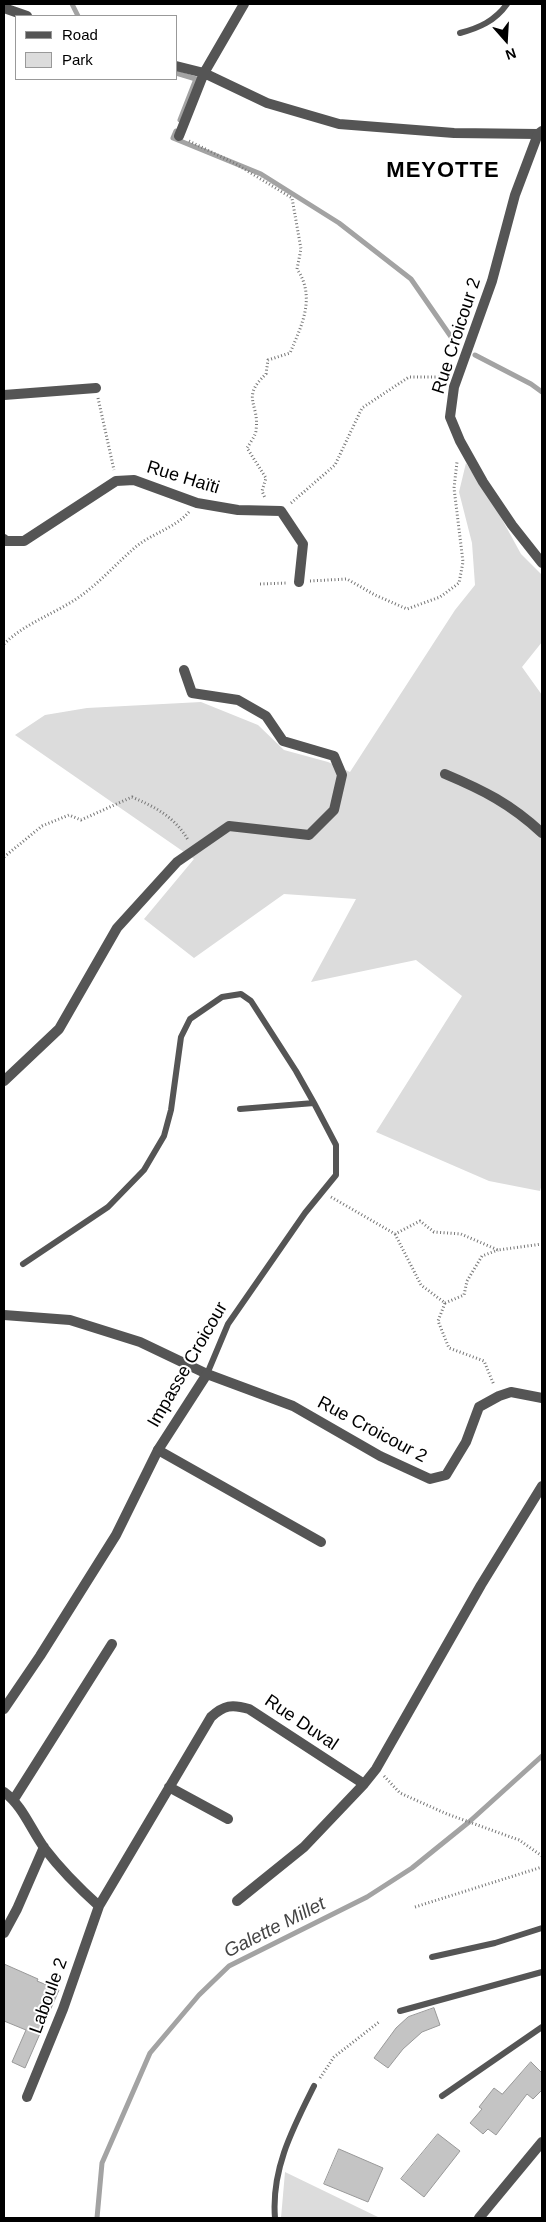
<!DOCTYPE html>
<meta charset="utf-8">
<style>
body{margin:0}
#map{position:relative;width:546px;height:2222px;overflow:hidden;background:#fff;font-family:Helvetica,sans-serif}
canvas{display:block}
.frame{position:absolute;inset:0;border:5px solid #000;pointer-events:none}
.legend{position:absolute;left:15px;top:15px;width:162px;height:65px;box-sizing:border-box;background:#fff;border:1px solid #999;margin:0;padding:6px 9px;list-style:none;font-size:15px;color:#000}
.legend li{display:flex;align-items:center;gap:10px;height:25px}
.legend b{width:25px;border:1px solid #999}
.north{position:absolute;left:481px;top:15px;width:50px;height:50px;-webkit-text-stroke:4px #fff;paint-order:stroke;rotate:161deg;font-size:14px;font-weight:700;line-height:20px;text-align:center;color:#000}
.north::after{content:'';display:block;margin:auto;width:18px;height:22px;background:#000;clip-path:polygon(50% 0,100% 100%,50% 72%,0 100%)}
</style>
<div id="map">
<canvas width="546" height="2222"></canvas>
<div class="frame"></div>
<ul class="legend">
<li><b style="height:6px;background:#555"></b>Road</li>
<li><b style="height:14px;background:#dcdcdc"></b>Park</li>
</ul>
<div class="north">N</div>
</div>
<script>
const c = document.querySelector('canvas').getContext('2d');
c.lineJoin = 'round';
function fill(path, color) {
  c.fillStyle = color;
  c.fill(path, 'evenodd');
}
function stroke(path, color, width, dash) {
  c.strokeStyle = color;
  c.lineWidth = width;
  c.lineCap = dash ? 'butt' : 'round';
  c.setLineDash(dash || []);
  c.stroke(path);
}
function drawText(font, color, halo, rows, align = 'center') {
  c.font = font + ' Helvetica,sans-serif';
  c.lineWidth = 4;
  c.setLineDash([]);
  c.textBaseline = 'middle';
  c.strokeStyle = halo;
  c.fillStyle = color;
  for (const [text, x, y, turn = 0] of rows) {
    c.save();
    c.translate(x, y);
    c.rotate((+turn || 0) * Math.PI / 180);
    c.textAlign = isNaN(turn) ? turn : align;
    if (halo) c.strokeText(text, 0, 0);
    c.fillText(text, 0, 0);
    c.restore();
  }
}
const green = new Path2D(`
 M466 463 498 512 521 554 542 575V642L522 667 542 695V1184L540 1191 489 1181 376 1132 462 996 416 960 311 982 356 899 284 894 194 958 144 919 194 859 15 735 45 715 87 708 201 702 258 725 284 750 328 762 350 772 455 610 475 585 472 543 459 492Z
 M285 2172 380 2218H281Z`);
const stream = new Path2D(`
 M72 4 78 16
 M176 73 196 79 180 120
 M176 131 173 138 261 174 339 223 411 279 456 344
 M475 355 531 384 542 392
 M97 2218 102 2163 150 2053 199 1995 229 1966 367 1897 412 1868 469 1822 542 1756`);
const building = new Path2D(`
 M4 1964 38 1979 37 1981 59 1990 25 2068 12 2062 26 2030 4 2021Z
 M434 2008 440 2025 422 2032 403 2049 388 2068 374 2058 396 2028 408 2017Z
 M531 2062 542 2073V2090L533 2099 527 2094 496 2135 488 2129 483 2134 470 2123 482 2109 479 2107 494 2088 502 2094Z
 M438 2134 460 2151 424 2197 401 2179Z
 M339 2149 383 2168 368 2202 324 2184Z`);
const path = new Path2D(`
 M189 141 236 164 292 198 301 249 297 269C316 297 302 325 290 353L268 360 266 374C240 398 260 404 256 430 256 435 250 443 247 448L266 478 262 491 265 498
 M98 398 114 470
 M291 503 335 465 362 408 409 377H445
 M310 581 347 579 375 595 407 609 440 597 459 583 463 562 454 488 457 462
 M260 584 288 583
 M4 644C22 626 46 617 68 604 95 589 115 564 138 545 154 533 176 527 189 512
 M4 857 42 826 69 815 81 820 132 797C155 807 175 817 188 840
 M331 1197 395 1234 420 1221 434 1232 461 1234 498 1250 542 1244
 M395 1234 421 1285 445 1303 438 1321 449 1348 484 1361 494 1385
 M445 1303 464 1295 467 1281 482 1256 498 1250
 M384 1776 400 1793 447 1814 519 1840 542 1856
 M415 1907 542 1867
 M320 2078 334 2057 379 2022`);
const service = new Path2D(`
 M460 33C479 28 495 21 507 4
 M23 1264 108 1207 144 1170 164 1136 171 1110 181 1037 190 1019 222 997 241 994 251 1001 296 1071 314 1103
 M207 1374 228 1324 305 1213 336 1175V1145L314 1103 240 1109
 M432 1957 495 1943 542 1928
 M400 2011 542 1972
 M442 2096 542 2027
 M275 2218C271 2169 293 2128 314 2086`);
const minor = new Path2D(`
 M244 4 204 73 267 103 339 124 454 133 538 134
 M4 8 27 16
 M176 66 204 73 179 136
 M4 395 96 388
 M4 539 5 541H24L116 481 134 480 197 503 238 510 281 511 303 544 299 582
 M445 774C483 790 511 804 542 833
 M4 1081 59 1029 117 928 177 862 229 826 309 835 334 810 342 775 334 756 283 741 266 716 238 700 192 693 184 670
 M4 1315 70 1320 140 1342 207 1374
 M158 1450 321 1542
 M169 1787 228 1819
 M4 1792C23 1806 31 1830 45 1849 61 1870 79 1888 99 1906L211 1717C224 1705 232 1704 249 1709L364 1784 376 1769 481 1585 542 1486
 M14 1799 112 1644
 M237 1901 304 1847 364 1784
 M4 1933 17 1909 44 1847
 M27 2097 63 2009 99 1906
 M479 2218 542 2142`);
const tertiary = new Path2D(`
 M542 131 538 134 515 195 492 281 454 387 450 417 460 441 483 482 512 525 542 563
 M4 1709 40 1656 116 1535 158 1450 207 1374 293 1406 380 1456 430 1479 446 1475 466 1442 479 1407 499 1396 511 1392 542 1398`);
const streetNames = [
 ["Rue Croicour 2",457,336,-72],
 ["Rue Haïti",183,478,17],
 ["Impasse Croicour",188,1365,-60],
 ["Rue Croicour 2",372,1430,28],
 ["Rue Duval",301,1723,34],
 ["Laboule 2",49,1996,-70]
];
const waterNames = [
 ["Galette Millet",275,1928,-27]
];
const districtNames = [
 ["MEYOTTE",443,171]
];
fill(green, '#dcdcdc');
stroke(stream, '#a3a3a3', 5);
fill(building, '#c4c4c4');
stroke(building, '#999', 1);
stroke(path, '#777', 3, [1, 2.5]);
stroke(service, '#555', 6);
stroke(minor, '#555', 10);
stroke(tertiary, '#555', 10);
drawText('18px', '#000', '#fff', streetNames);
drawText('italic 19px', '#444', '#fff', waterNames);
c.letterSpacing = '1px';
drawText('bold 22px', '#000', '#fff', districtNames);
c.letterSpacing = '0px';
</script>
